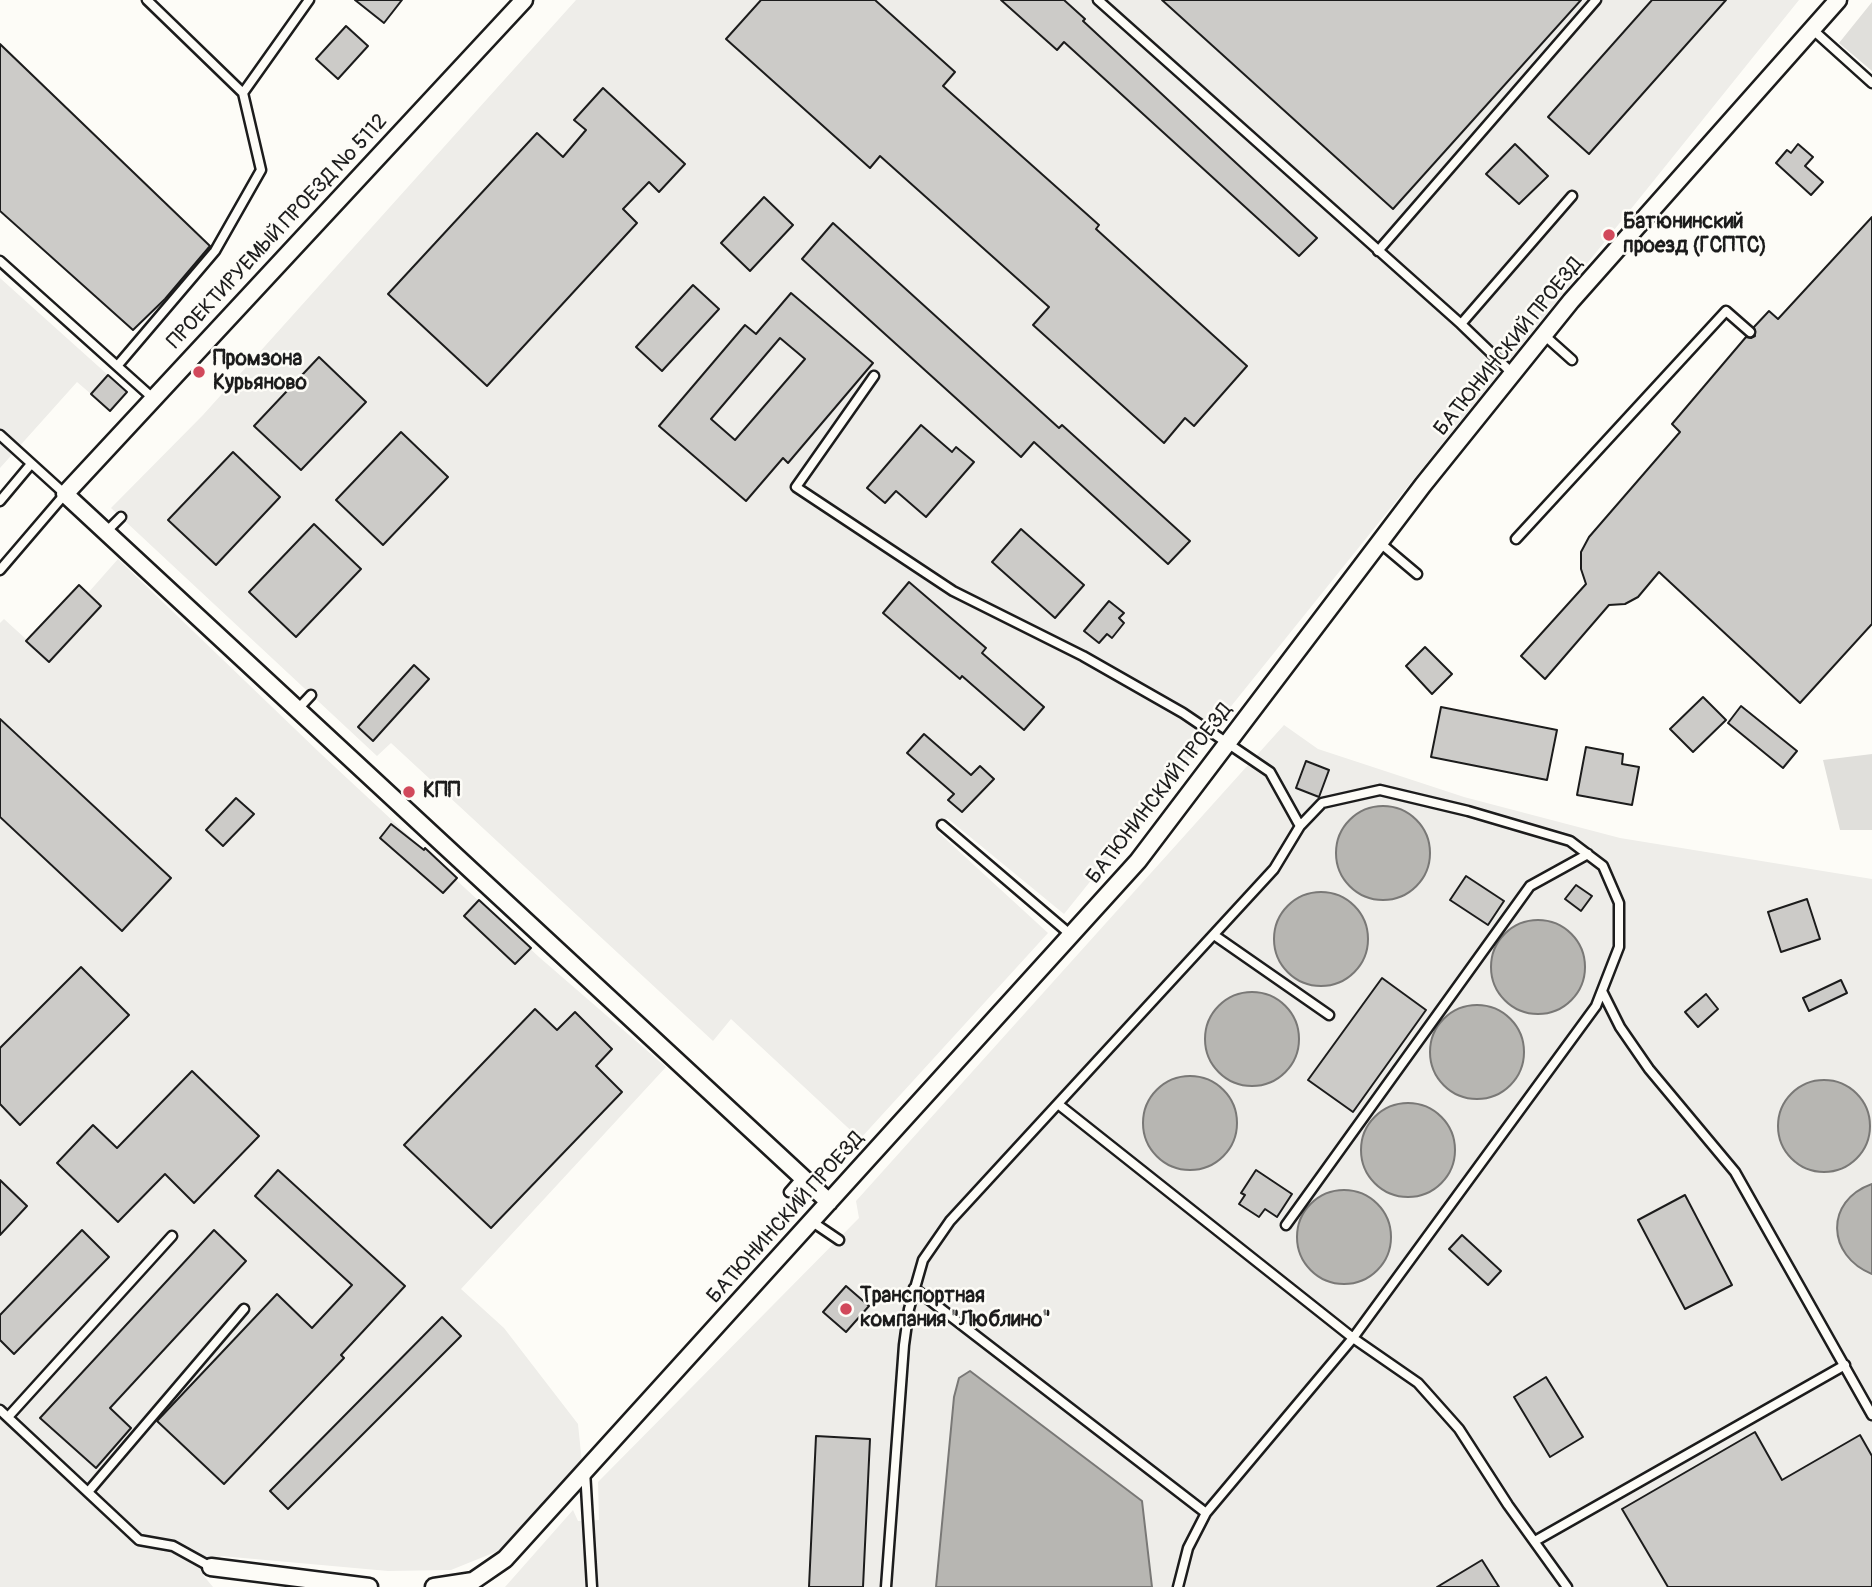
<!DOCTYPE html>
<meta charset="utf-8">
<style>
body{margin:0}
canvas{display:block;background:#fdfcf7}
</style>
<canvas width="1872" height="1587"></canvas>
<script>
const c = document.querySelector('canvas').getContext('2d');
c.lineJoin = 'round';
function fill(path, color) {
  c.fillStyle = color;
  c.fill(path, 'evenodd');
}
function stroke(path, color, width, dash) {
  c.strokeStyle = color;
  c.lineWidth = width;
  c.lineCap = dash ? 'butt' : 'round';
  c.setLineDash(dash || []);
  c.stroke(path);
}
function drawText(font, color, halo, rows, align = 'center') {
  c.font = font + ' Pangolin,sans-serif';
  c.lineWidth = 5;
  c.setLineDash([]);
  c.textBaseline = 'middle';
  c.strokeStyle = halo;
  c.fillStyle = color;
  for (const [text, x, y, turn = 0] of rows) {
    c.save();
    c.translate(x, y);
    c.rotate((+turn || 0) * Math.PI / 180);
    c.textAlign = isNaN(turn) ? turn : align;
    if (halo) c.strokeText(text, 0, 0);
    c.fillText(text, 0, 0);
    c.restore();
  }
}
const built = new Path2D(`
 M576 0H1799L1064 914 947 818 938 832 1048 933 860 1139 731 1019 713 1041 391 743 377 756 111 508 203 415Z
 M0 278 108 375 91 394 77 382 0 468Z
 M118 559 320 753 539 957 666 1067 461 1289 504 1328 578 1424 582 1463 498 1551 451 1570 388 1571 221 1556 203 1575 213 1587H0V623L4 619 27 640 79 585 88 593Z
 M1284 725 1318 749 1464 797 1620 838 1872 879V1587H505L573 1510 578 1521 599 1520 598 1482 859 1218 856 1201Z`);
const green = new Path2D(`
 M1872 2V71L1839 43Z
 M1872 754V830H1840L1823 760Z`);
const water = new Path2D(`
 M1336 853a47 47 0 1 1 94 0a47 47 0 1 1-94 0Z
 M1274 939a47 47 0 1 1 94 0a47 47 0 1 1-94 0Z
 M1491 967a47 47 0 1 1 94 0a47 47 0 1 1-94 0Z
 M1205 1039a47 47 0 1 1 94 0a47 47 0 1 1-94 0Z
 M1430 1052a47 47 0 1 1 94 0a47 47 0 1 1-94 0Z
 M1143 1123a47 47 0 1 1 94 0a47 47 0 1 1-94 0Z
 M1778 1126a46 46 0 1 1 92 0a46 46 0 1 1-92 0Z
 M1361 1150a47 47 0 1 1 94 0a47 47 0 1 1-94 0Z
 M1872 1184V1274C1827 1256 1824 1201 1872 1184Z
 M1297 1237a47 47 0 1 1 94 0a47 47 0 1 1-94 0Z
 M970 1371 1142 1501 1152 1587H936L954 1397 959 1378Z`);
const building = new Path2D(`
 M355 0H402L384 23Z
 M761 0H875L955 72 943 86 1099 225 1096 229 1247 366 1194 426 1185 418 1164 443 1033 325 1049 307 880 156 870 168 726 39Z
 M1001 0H1064L1085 19 1083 21 1317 238 1299 256 1064 42 1057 50Z
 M1162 0H1581L1393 209Z
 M1652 0H1726L1589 154 1548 117Z
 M346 26 368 46 338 79 316 59Z
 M0 44 210 246 165 299 133 330 0 211Z
 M603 88 685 164 659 192 649 182 623 209 637 223 487 386 388 294 537 133 563 157 586 130 574 120Z
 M1515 144 1548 176 1519 204 1486 174Z
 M1798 144 1813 157 1805 166 1823 182 1811 195 1776 163 1787 150 1791 153Z
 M764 197 793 225 750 271 721 243Z
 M1872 217V624L1800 703 1659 572 1638 597 1625 604 1609 605 1545 679 1521 656 1586 584 1581 569V552L1589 537 1680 432 1672 424 1746 337 1751 338 1755 336 1754 327 1769 311 1778 319Z
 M833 223 1059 428 1062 425 1190 541 1168 564 1034 442 1021 457 802 259Z
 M693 285 719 309 662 371 636 347Z
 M791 293 873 363 788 463 783 458 746 501 659 426 745 325 756 334ZM780 338 805 359 735 440 711 419Z
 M319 357 366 402 301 470 254 426Z
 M108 375 127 392 110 411 91 394Z
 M921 425 952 452 956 447 974 462 926 517 896 491 885 503 867 488Z
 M401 432 448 477 383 545 336 500Z
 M233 452 280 497 216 565 168 520Z
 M314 524 361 569 296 637 249 592Z
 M1021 529 1084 585 1055 618 992 562Z
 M909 582 986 648 982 653 1044 707 1024 730 962 676 960 679 883 613Z
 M79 585 101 606 49 662 26 641Z
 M1109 601 1124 613 1119 618 1124 623 1112 638 1107 634 1099 643 1084 631Z
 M1425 647 1452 674 1432 694 1406 666Z
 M414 665 429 679 373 741 358 727Z
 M1703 697 1726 720 1693 752 1670 729Z
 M1741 706 1797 751 1783 768 1728 723Z
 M1441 707 1557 730 1547 780 1431 757Z
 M0 719 171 878 122 931 0 817Z
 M924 734 971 775 980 766 994 779 962 812 948 800 954 794 907 753Z
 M1586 747 1623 754 1622 764 1639 767 1632 805 1577 795Z
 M1306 761 1329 770 1319 797 1296 788Z
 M236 798 254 814 223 846 206 830Z
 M391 824 424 850 425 848 457 878 443 893 380 838Z
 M1466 876 1504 901 1488 925 1450 900Z
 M1576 885 1592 896 1581 911 1565 899Z
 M1807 899 1820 939 1781 952 1768 912Z
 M479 900 531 948 515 964 464 916Z
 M81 967 129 1015 20 1125 0 1104V1048Z
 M1382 978 1426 1010 1353 1112 1308 1080Z
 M1841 980 1847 993 1809 1011 1803 998Z
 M1706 994 1718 1009 1698 1027 1685 1012Z
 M535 1009 557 1030 575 1012 612 1049 596 1066 622 1092 491 1228 404 1145Z
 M192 1071 259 1136 194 1203 165 1174 118 1222 57 1163 93 1125 117 1148Z
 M278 1170 405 1286 341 1355 344 1358 224 1484 157 1421 277 1294 312 1328 352 1285 255 1196Z
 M1256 1170 1292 1194 1277 1217 1265 1209 1259 1217 1239 1204 1245 1195 1241 1193Z
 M0 1180 27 1206 0 1235Z
 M1685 1195 1732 1285 1685 1309 1638 1220Z
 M82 1230 109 1257 14 1354 0 1340V1315Z
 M214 1230 246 1261 110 1408 131 1428 96 1468 40 1418Z
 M1462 1235 1501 1271 1488 1285 1449 1249Z
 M846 1286 869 1306 846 1332 823 1312Z
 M442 1317 461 1336 288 1509 270 1491Z
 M1546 1377 1583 1437 1550 1457 1514 1397Z
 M1755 1432 1782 1480 1860 1435 1872 1456V1587H1668L1622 1509Z
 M816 1436 870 1439 863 1587H809Z
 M1482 1560 1499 1587H1437Z`);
const service = new Path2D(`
 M1098 0 1461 324
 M1812 29 1872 83
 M243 93 309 0
 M1378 251 1596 0
 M0 261 155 400
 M1544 335 1572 360
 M118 365 215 251 261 170 243 93 147 0
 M1513 374 1461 324 1572 196
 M874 376 796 487 953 591 1083 656 1183 713 1270 772 1300 826
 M0 435 65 494 0 570
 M0 501 31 464
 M106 532 121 517
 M1516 539 1726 311 1750 332
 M1379 542 1417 574
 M297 710 311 695
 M942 825 1071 935
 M1214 935 1329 1015
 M1602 991 1620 1027 1649 1069 1735 1172 1872 1415
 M1058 1104 1353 1338 1418 1383 1459 1429 1508 1505 1567 1587
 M789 1192 802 1177
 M811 1221 839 1240
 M1286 1225 1530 886 1588 854
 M914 1288 1206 1513
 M0 1410 139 1540 173 1546 211 1567
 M8 1417 172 1236
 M585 1471 592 1587
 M88 1492 244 1309
 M1535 1541 1845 1365
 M886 1587 904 1345 909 1309 923 1260 950 1221 1274 869 1300 826 1322 803 1380 790 1468 811 1570 841 1603 866 1619 903V947L1596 1006 1353 1338 1206 1513 1188 1548 1178 1587`);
const minor = new Path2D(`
 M524 0 65 494 829 1202
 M211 1567 369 1587
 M434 1587 473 1581 505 1559 1138 861 1423 485 1571 301 1838 0`);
const markers = [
 [1609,235,7,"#d1495b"],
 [199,372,7,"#d1495b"],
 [409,792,7,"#d1495b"],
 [846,1309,7,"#d1495b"]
];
const poiNames = [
 ["Батюнинский",1623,223],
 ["проезд (ГСПТС)",1623,247],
 ["Промзона",213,360],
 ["Курьяново",213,384],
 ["КПП",423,792],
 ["Транспортная",860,1297],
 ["компания \"Люблино\"",860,1321]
];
const streetNames = [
 ["ПРОЕКТИРУЕМЫЙ ПРОЕЗД № 5112",278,232,-47],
 ["БАТЮНИНСКИЙ ПРОЕЗД",1509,347,-51],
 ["БАТЮНИНСКИЙ ПРОЕЗД",1160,794,-52],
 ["БАТЮНИНСКИЙ ПРОЕЗД",786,1218,-48]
];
fill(built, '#eeede9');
fill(green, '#e0dfdb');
fill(water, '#b7b6b2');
stroke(water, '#797876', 2);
fill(building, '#cccbc8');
stroke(building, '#1c1c1c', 2);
stroke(service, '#1c1c1c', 13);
stroke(minor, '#1c1c1c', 21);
stroke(service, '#fdfcf7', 8);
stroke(minor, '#fdfcf7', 16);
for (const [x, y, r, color] of markers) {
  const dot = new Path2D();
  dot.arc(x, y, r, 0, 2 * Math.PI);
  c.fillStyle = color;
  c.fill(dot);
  stroke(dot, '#fdfcf7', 2.5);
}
drawText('bold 21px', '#1c1c1c', '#fdfcf7', poiNames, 'left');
drawText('21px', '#1c1c1c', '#fdfcf7', streetNames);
</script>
